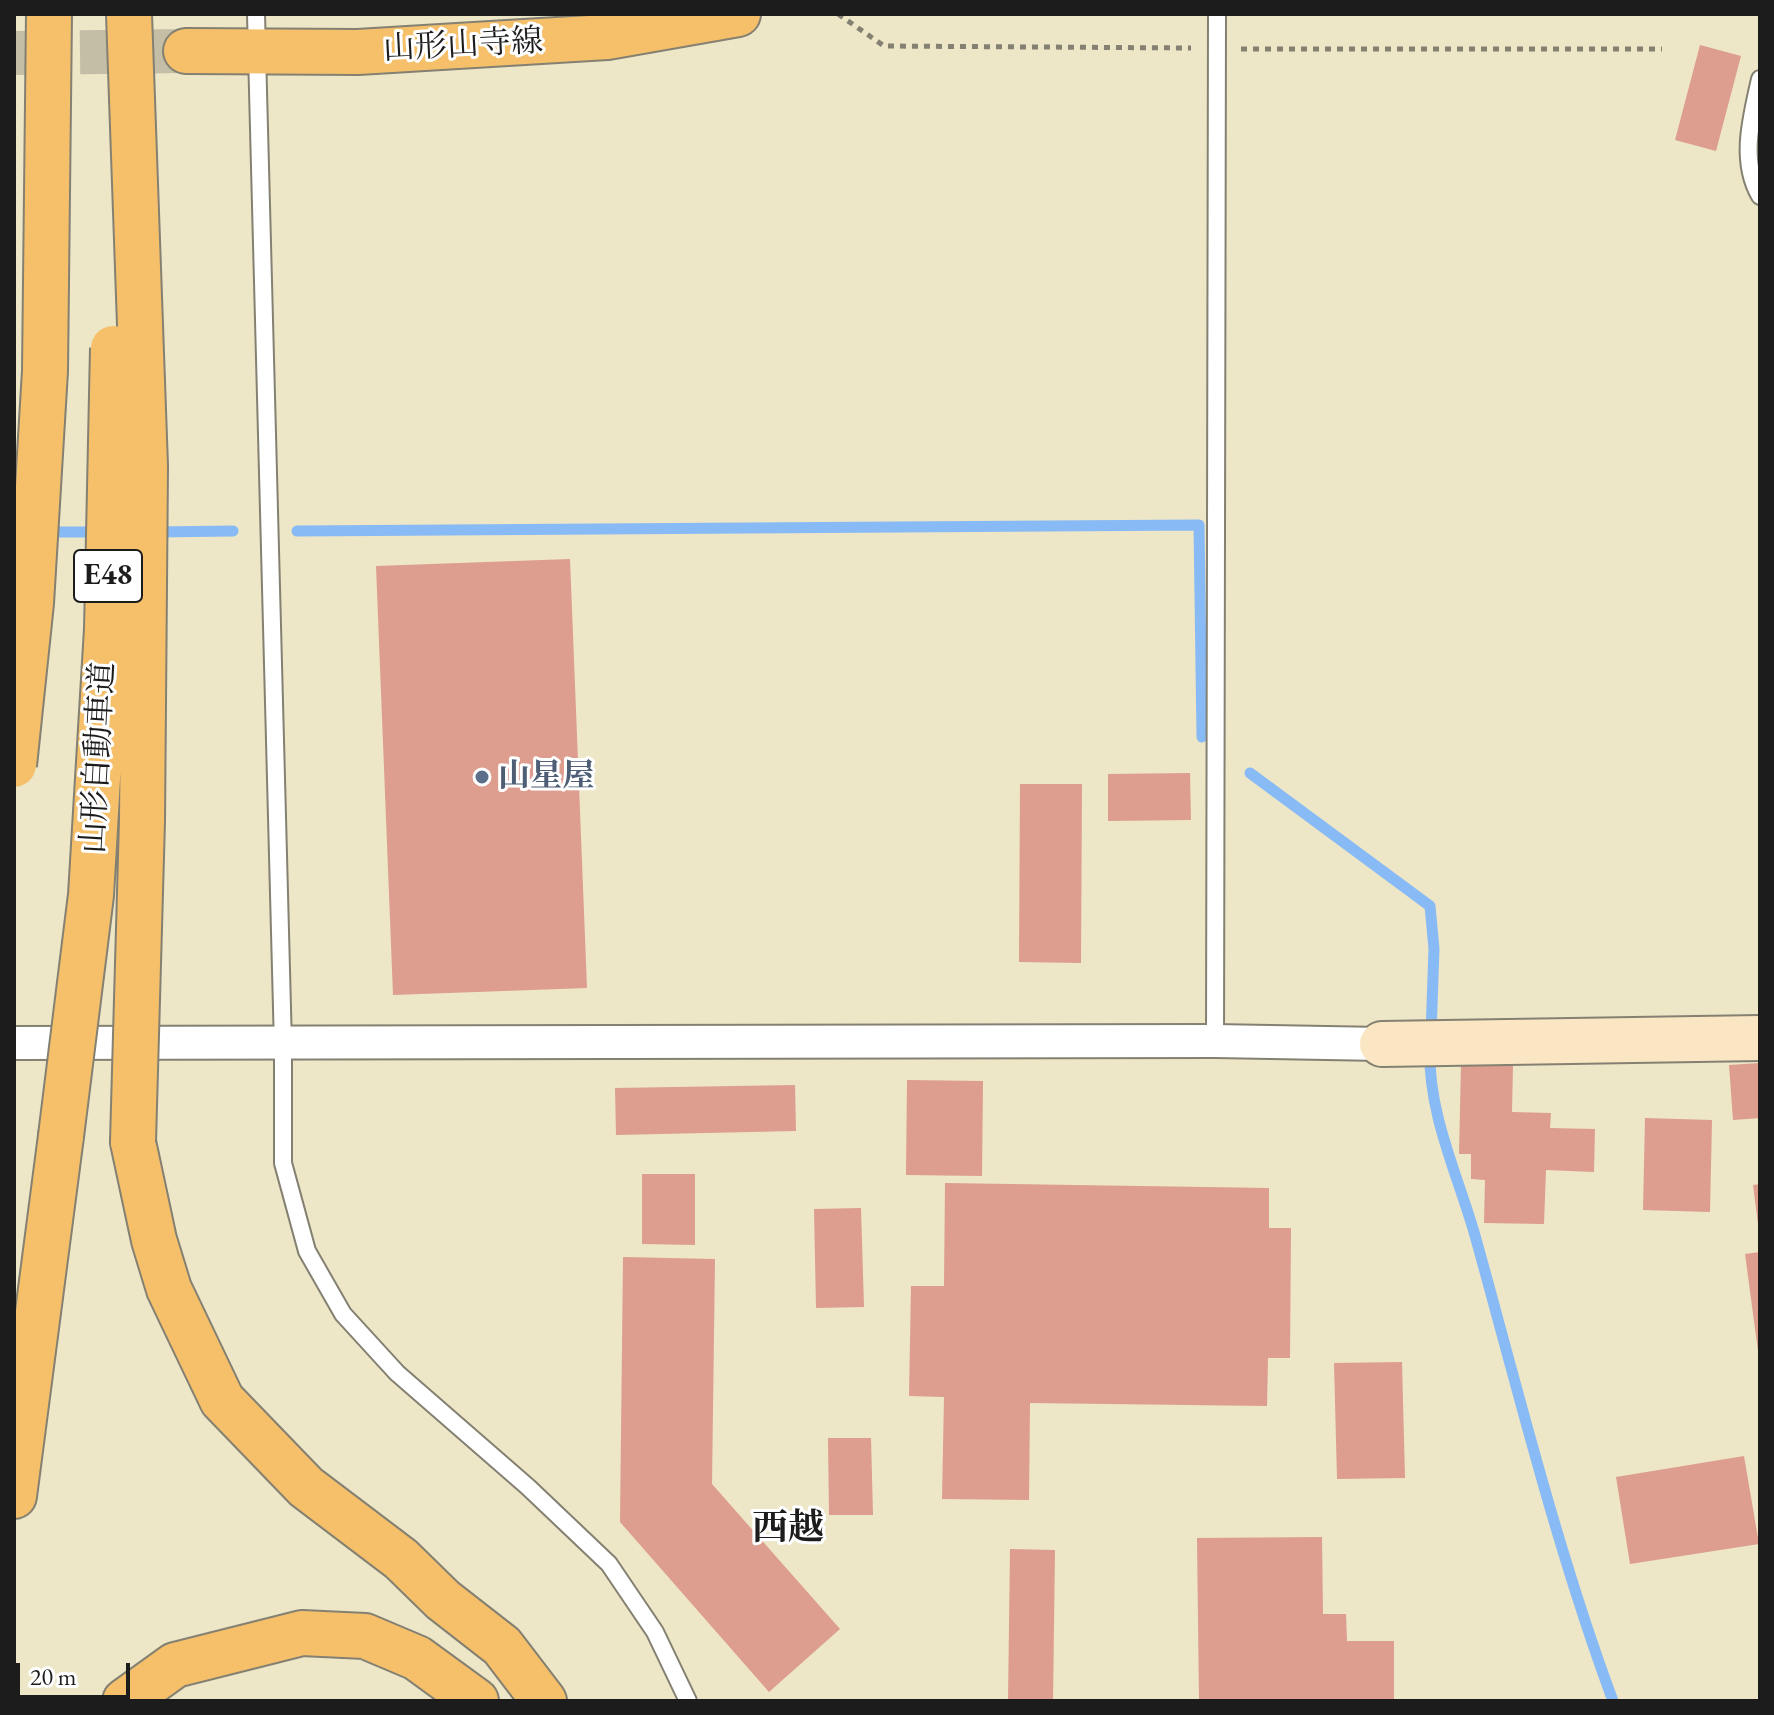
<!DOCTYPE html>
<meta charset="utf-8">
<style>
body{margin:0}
#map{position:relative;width:1774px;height:1715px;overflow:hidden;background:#ede6c7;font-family:"EB Garamond",serif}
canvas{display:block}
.frame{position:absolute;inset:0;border:16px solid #1c1c1c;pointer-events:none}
.scale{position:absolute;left:16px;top:1663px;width:114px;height:36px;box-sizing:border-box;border:4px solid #1c1c1c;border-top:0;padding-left:10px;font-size:24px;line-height:28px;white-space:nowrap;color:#1c1c1c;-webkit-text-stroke:6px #fff;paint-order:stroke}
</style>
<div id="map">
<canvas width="1774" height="1715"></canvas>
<div class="frame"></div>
<div class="scale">20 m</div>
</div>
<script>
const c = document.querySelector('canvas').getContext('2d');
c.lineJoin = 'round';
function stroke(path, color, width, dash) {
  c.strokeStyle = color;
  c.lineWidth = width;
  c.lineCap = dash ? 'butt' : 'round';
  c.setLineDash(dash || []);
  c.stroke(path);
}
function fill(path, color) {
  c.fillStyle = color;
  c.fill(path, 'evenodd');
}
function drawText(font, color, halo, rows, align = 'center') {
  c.font = font + ' "EB Garamond","Noto Serif JP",serif';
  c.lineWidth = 6;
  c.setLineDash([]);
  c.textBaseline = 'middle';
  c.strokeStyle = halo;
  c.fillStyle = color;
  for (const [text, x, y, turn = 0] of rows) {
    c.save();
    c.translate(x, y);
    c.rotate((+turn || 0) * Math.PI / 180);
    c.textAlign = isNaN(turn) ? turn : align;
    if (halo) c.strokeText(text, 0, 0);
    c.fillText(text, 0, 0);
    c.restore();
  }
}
const stream = new Path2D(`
 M297 531 1199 525 1202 737
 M43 532H101
 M155 532 233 531
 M1250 773 1430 906 1434 949 1431 1034
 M1430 1051C1428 1114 1459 1178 1476 1239 1519 1394 1557 1550 1613 1701`);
const building = new Path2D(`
 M1700 45 1741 56 1716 151 1675 140Z
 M570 559 587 988 393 995 376 566Z
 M1190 773 1191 820 1108 821V774Z
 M1020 784H1082L1081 963 1019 962Z
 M1760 1063V1118L1733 1120 1729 1065Z
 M1461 1064 1513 1065 1512 1112 1551 1113 1550 1128 1595 1129 1594 1172 1546 1170 1544 1224 1484 1223 1485 1180 1471 1179V1154H1459Z
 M907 1080 983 1081 982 1176 906 1175Z
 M795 1085 796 1131 616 1135 615 1088Z
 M1645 1118 1712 1120 1710 1212 1643 1210Z
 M642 1174H695V1245L642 1244Z
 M945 1183 1269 1188V1228H1291L1290 1358H1268L1267 1406 1030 1403 1029 1500 942 1499 944 1397 909 1396 911 1286H944Z
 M1760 1184V1224H1758L1753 1185Z
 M861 1208 864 1307 816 1308 814 1209Z
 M1760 1252V1351H1758L1745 1254Z
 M623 1257 715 1259 712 1484 840 1629 769 1692 620 1522Z
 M1402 1362 1405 1478 1337 1479 1334 1363Z
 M828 1438H871L873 1515H829Z
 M1744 1456 1759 1544 1630 1564 1616 1477Z
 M1322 1537 1323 1614H1346L1347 1641H1394V1701H1199L1197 1538Z
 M1010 1549 1055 1550 1053 1701H1008Z`);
const primaryTunnel = new Path2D(`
 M14 53 186 51`);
const path = new Path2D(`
 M838 14 884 46 1191 48
 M1241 49H1662`);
const lane = new Path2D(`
 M256 14 283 1046V1163L307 1251 343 1314 397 1373 528 1487 609 1564 655 1632 688 1701
 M1760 79C1752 116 1739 160 1760 196
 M1215 1041 1217 14`);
const street = new Path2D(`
 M14 1043 1215 1041 1382 1044`);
const secondary = new Path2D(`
 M1382 1044 1760 1038`);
const primary = new Path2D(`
 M186 51 358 52 607 37 738 14`);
const highway = new Path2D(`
 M133 1142 154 1240 169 1289 222 1400 306 1487 401 1559 443 1600 502 1646 544 1701
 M14 1496 61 1136
 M125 1701 175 1665 302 1633 365 1636 417 1658 476 1701`);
const highwayBridge = new Path2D(`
 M129 14 145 466 142 821 133 1142
 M14 765 31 603 45 371 49 14
 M61 1136 91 895 107 629 113 348`);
const markers = [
 [482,777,8,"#5c6f8a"]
];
const shields = [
 [108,576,68]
];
const shieldNames = [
 ["E48",108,576]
];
const streetNames = [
 ["山形山寺線",463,46,-3],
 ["山形自動車道",99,758,-87]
];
const serviceNames = [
 ["山星屋",498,777]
];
const quarterNames = [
 ["西越",788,1529]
];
stroke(stream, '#88baf5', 11);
fill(building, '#dd9d8f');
stroke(primaryTunnel, '#c3bea5', 44, [44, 22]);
stroke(lane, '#848172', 20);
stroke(street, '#848172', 36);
stroke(secondary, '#848172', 48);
stroke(primary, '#848172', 48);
stroke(highway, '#848172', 48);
stroke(path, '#848172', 5, [6, 6]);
stroke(lane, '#fff', 16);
stroke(street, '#fff', 32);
stroke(secondary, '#fbe6c4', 44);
stroke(primary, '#f6c06b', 44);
stroke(highway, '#f6c06b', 44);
stroke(highwayBridge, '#848172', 48, []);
stroke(highwayBridge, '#f6c06b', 44);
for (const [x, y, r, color] of markers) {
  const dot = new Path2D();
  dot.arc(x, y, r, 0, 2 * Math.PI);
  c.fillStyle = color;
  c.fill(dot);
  stroke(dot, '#fff', 3);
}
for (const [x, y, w] of shields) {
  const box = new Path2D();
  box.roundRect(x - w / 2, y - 26, w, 52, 6);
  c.fillStyle = '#fff';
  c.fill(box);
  stroke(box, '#1c1c1c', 2);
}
drawText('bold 30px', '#1c1c1c', null, shieldNames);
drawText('32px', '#1c1c1c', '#fff', streetNames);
drawText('bold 32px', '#4e5e75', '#fff', serviceNames, 'left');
drawText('bold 36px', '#1c1c1c', '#fff', quarterNames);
</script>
